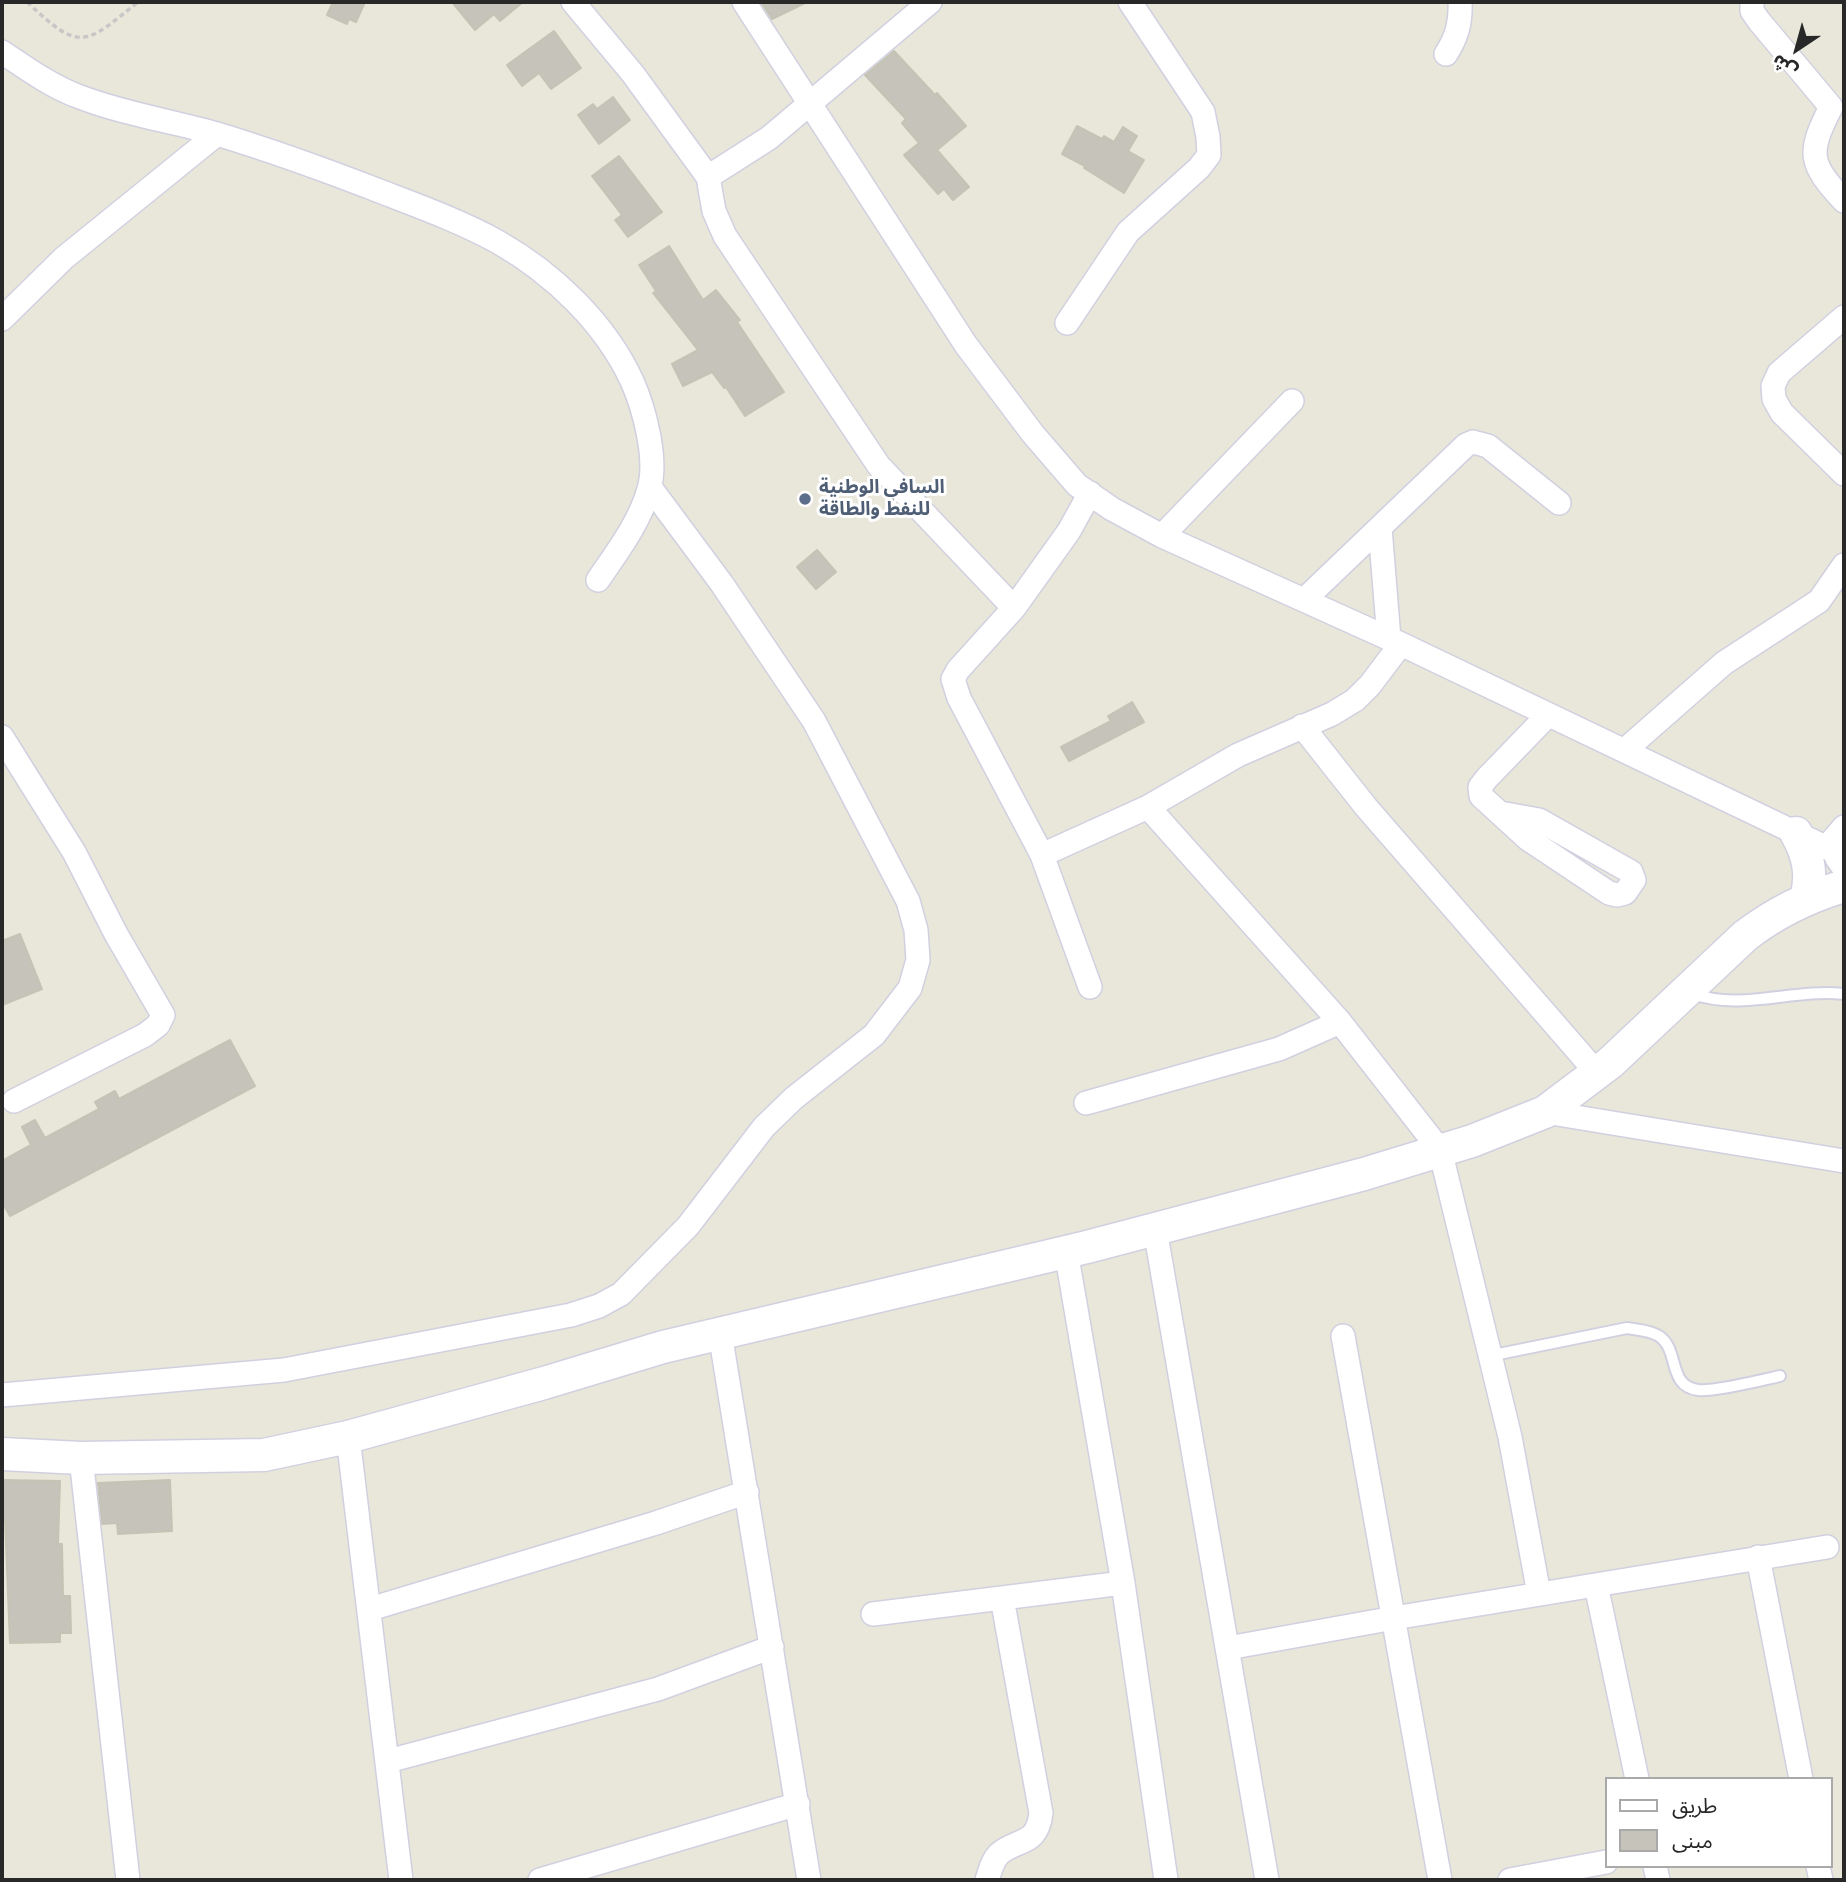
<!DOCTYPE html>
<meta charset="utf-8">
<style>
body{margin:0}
#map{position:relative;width:1846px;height:1882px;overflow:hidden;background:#e9e7da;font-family:Signika,"Noto Sans Arabic",sans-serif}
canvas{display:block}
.frame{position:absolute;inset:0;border:4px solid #282828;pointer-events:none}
.legend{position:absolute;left:1605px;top:1777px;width:228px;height:91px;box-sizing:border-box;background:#fff;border:2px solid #a9a9a9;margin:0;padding:9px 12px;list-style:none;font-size:21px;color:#282828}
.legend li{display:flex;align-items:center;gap:14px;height:35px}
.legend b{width:35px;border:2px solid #a9a9a9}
.north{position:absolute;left:1762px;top:14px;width:70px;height:70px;-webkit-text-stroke:5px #fff;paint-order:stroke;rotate:216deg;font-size:19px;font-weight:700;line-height:28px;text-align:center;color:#282828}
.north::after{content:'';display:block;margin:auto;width:24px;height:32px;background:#282828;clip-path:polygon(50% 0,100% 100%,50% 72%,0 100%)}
</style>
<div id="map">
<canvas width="1846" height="1882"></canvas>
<div class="frame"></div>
<ul class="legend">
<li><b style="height:9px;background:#fff"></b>طريق</li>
<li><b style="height:19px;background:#c5c3ba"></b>مبنى</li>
</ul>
<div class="north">ش</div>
</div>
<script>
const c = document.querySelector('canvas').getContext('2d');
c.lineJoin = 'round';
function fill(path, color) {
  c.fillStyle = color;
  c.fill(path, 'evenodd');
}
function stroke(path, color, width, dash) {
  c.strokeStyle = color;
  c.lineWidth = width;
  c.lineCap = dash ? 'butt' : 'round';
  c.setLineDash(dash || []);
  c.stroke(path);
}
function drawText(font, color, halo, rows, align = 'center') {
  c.font = font + ' Signika,"Noto Sans Arabic",sans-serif';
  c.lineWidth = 6;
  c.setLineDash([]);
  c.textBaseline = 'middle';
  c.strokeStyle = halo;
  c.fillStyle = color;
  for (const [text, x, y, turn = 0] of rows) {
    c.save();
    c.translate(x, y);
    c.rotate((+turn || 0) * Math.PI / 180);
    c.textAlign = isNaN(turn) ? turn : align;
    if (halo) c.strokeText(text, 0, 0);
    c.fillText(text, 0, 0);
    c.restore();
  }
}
const building = new Path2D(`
 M333 2H365L356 22 349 19 347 24 327 15Z
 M452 2H523L500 21 494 14 475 30Z
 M761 2H807L772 19Z
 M554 31 581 68 551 89 539 73 522 86 507 65Z
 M894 51 935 95 937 93 966 126 937 150 969 187 953 200 944 189 938 194 904 155 919 143 902 123 906 119 865 75Z
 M613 97 630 120 599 144 578 115 593 104 597 109Z
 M1077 126 1102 139 1104 136 1114 142 1123 127 1137 136 1128 151 1144 160 1124 193 1084 168 1085 166 1062 154Z
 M619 156 662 212 628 237 615 220 622 215 592 176Z
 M669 246 703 300 716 290 740 320 737 322 784 392 745 416 726 387 724 388 712 372 683 386 672 364 698 350 653 293 656 291 639 265Z
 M817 550 836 572 816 589 797 567Z
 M1132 702 1144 722 1069 761 1061 747 1111 721 1108 716Z
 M20 934 42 989 2 1005V941Z
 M230 1040 255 1086 10 1216 2 1202V1161L31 1145 22 1127 35 1120 45 1138 99 1109 95 1102 115 1091 119 1099Z
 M2 1480 60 1481 58 1544H62L63 1596H70L71 1633H60V1642L10 1643 5 1519H2Z
 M170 1480 172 1531 118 1534 117 1523 102 1524 98 1483Z`);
const path = new Path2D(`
 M27 2C80 52 84 46 138 2`);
const service = new Path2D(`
 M1828 852 1831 861 1844 879
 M1690 993C1742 1012 1792 988 1844 994
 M1489 1356 1627 1328C1638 1330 1649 1330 1659 1336 1680 1350 1667 1386 1698 1390 1714 1392 1762 1380 1780 1376`);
const minor = new Path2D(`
 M573 2 633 74 708 177 769 138 930 2
 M744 2 966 345 1033 434 1077 485 1112 509 1162 536 1401 644 1844 856
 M1752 2V11L1759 21 1831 107C1807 154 1809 163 1844 201
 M2 52C26 68 52 87 80 97 124 114 172 121 217 134 273 151 328 171 382 192 421 207 462 222 498 242 554 274 605 323 632 381 644 408 658 459 649 489 640 522 617 552 598 580
 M1446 54C1457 37 1461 22 1460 2
 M708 177 714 211 725 236 879 466 1014 608
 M1844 317 1779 373 1773 386 1774 399 1782 413 1844 474
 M2 319 64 258 217 134
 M1067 323 1128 232 1199 168 1209 155 1208 137 1203 112 1130 2
 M1380 528 1389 639
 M1162 536 1292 401
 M1304 600 1466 445 1473 442 1488 446 1559 503
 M1302 726 1366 807 1597 1073
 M2 737 74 852 116 934 163 1015 158 1025 145 1035 14 1101
 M1625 750 1724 663 1819 601 1844 565
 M1148 807 1340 1022 1440 1150 1510 1437 1539 1594
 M1500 813 1539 820 1631 872 1634 880 1625 893 1617 895 1609 893 1528 839 1481 796 1480 787 1487 778 1548 715
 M1826 848 1844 827
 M1042 855 1148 807 1238 755 1332 714 1355 700 1370 685 1401 644
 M1090 987 1042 855 959 698 953 679 958 670 1014 608 1069 531 1090 493
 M1086 1103 1279 1049 1340 1022
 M1545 1112 1844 1161
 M1155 1229 1267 1880
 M1066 1251 1123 1583 1166 1880
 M720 1333 809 1880
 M1343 1336 1440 1880
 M2 1395 284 1370 571 1315 599 1306 621 1294 688 1226 764 1127 794 1098 874 1035 910 988 918 960 916 930 908 901 814 721 722 584 650 487
 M348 1437 401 1880
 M81 1458 128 1880
 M1758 1557 1801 1779
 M1596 1585 1637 1779
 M370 1609 656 1523 747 1492
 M873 1614 1123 1583
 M1228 1648 1394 1618 1827 1547
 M388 1761 658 1689 772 1647
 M1655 1866 1658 1880
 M1818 1866 1821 1880
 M540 1880 798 1804
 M987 1880C990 1871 992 1861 999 1854 1017 1838 1037 1847 1041 1813L1002 1598
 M1510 1880 1606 1862`);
const secondary = new Path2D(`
 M1796 833C1808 854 1813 874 1806 898
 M2 1454 81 1458 264 1455 348 1437 544 1383 663 1347 1087 1247 1364 1174 1472 1141 1545 1112 1610 1063 1745 936C1776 912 1807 897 1844 886`);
const markers = [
 [805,499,7,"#5c6f8a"]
];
const serviceNames = [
 ["السافي الوطنية",819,488],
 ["للنفط والطاقة",819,510]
];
fill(building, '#c5c3ba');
stroke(building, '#c4c3b4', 2);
stroke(service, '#d1d0e0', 14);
stroke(minor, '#d1d0e0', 26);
stroke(secondary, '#d1d0e0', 35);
stroke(path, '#c7c7c7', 3.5, [5, 3.5]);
stroke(service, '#fff', 10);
stroke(minor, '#fff', 23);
stroke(secondary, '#fff', 32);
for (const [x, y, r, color] of markers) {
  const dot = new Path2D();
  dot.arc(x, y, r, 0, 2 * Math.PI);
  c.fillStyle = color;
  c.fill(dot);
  stroke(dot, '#fff', 2.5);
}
drawText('bold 19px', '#4e5e75', '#fff', serviceNames, 'left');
</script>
